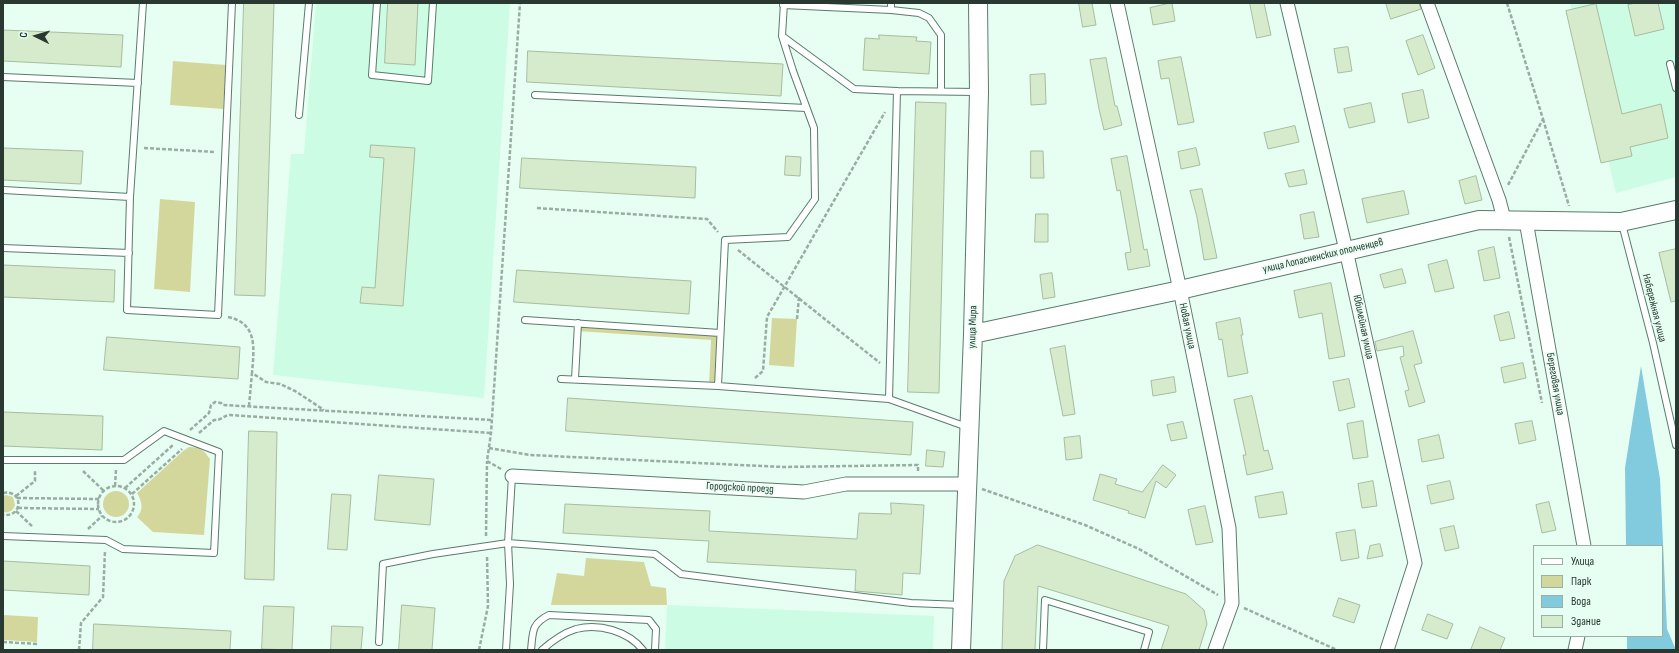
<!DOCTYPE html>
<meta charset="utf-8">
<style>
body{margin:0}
#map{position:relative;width:1679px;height:653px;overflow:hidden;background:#e7fef2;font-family:"Sofia Sans Condensed",sans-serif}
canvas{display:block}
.frame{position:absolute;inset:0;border:4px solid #293830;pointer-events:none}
.legend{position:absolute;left:1533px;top:545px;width:130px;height:92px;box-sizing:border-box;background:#e7fef2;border:1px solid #9bafa4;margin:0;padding:5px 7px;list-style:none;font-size:12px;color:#293830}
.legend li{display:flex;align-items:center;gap:8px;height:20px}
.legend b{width:20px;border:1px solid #9bafa4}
.north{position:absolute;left:16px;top:16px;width:40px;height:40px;-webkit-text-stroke:3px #e7fef2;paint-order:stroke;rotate:275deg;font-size:11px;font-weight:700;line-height:16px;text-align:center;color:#293830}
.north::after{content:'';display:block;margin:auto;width:14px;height:18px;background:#293830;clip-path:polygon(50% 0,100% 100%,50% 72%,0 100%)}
</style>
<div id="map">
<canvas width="1679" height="653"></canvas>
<div class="frame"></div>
<ul class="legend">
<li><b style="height:5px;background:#fff"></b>Улица</li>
<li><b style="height:11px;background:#d4d79c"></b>Парк</li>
<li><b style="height:11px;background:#82cbde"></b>Вода</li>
<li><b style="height:11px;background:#d5ebcc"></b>Здание</li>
</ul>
<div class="north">С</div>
</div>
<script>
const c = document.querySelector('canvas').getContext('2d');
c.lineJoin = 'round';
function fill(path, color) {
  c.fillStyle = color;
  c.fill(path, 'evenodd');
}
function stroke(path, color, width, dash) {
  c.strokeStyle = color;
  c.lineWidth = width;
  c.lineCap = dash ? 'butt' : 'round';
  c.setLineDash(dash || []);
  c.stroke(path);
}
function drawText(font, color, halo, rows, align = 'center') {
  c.font = font + ' "Sofia Sans Condensed",sans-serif';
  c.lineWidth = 3;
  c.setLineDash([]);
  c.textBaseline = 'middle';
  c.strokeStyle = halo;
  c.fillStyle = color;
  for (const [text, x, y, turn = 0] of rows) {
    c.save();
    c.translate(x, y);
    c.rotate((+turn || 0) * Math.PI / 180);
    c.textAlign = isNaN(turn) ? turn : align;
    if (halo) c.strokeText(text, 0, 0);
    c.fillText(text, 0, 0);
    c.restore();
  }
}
const built = new Path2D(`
 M316 3H510L484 398 273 375 291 154H304Z
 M1570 3H1676V177L1616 193Z
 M667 605 934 616 933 650H665Z`);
const green = new Path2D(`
 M173 61 226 65 223 109 170 105Z
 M160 199 195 202 190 292 154 289Z
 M772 318 797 319 794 367 769 365Z
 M578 323 720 333 718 386H709L711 340 577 331Z
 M189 447C200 447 204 450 210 459L204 535 153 532 137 517C144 510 142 501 137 493L183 451Z
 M103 504a13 13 0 1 1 26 0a13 13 0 1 1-26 0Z
 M6 495 13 497 15 505C13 511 9 513 3 512V496Z
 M586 558 644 562 651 586 666 588 667 605H551L557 573 584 576Z
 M3 615 38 617 37 642 3 640Z`);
const water = new Path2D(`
 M1641 366 1660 479 1667 629 1676 650H1627V636H1662V546H1626L1625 468Z`);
const building = new Path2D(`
 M244 3H274L265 296 235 295Z
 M388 3H418L415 65 385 63Z
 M1079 3H1092L1096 25 1083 27Z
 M1172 3 1175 21 1153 25 1150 8Z
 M1250 3H1264L1271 35 1257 38Z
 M1386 3H1419L1421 9 1391 19Z
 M1636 3H1658L1664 29 1635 36 1628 5Z
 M1596 4 1622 114 1661 104 1668 138 1630 147 1632 156 1601 163 1566 11Z
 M3 30 123 35 121 67 3 61Z
 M879 35 917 37 916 41 931 42 929 74 863 70 865 38 879 39Z
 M1423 35 1435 68 1418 75 1406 41Z
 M1348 47 1352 71 1338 73 1334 49Z
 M528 51 783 64 781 96 527 82Z
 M1181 57 1194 122 1178 125 1169 78 1161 79 1158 61Z
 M1106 58 1115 106H1117L1122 125 1104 130 1099 109 1090 60Z
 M1045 74 1046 104 1031 105 1030 75Z
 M1423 90 1429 118 1408 123 1402 94Z
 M916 102 946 103 939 393 908 392Z
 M1371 103 1375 122 1349 128 1344 109Z
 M1295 126 1299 142 1268 149 1264 133Z
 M371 145 415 148 403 306 360 303 362 287 375 288 384 158 370 157Z
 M3 148 83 151 81 184 3 180Z
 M1196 148 1200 165 1181 169 1178 152Z
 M1031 151H1043L1044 178H1031Z
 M786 156 801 157 800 176 785 175Z
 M1127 156 1144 250 1147 249 1150 266 1128 270 1125 253 1131 252 1120 190 1117 191 1111 159Z
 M522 158 696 167 695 198 520 188Z
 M1304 170 1307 184 1289 187 1285 174Z
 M1476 176 1482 200 1465 204 1459 181Z
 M1202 189 1217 258 1204 260 1197 217 1190 191Z
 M1404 191 1409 214 1367 223 1362 199Z
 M1314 212 1319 237 1304 239 1300 215Z
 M1036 214H1048V242H1035Z
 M1494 247 1500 278 1484 281 1478 251Z
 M1676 249V301L1671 302 1659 253Z
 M1447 260 1454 288 1435 292 1428 265Z
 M3 265 115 270 114 302 3 297Z
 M1402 269 1406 283 1384 288 1380 275Z
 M517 270 691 281 689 314 514 302Z
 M1052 273 1055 297 1043 299 1040 275Z
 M1331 283 1345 356 1329 359 1322 313 1299 318 1294 291Z
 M1509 312 1515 338 1500 341 1494 316Z
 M1240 318 1243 335H1241L1248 373 1228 377 1222 339 1219 340 1216 323Z
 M1413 331 1422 363 1414 365 1425 402 1409 407 1405 391 1409 390 1400 357 1404 356 1403 346 1377 351 1375 342Z
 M107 337 240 347 238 379 104 370Z
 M1065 346 1075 414 1063 416 1050 349Z
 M1523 363 1526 378 1504 383 1501 368Z
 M1174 377 1176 392 1153 396 1151 381Z
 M1349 379 1355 407 1339 411 1333 382Z
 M1252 396 1264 451 1268 450 1273 469 1247 475 1243 455H1246L1234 400Z
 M568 398 913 422 911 455 566 431Z
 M3 412 103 416 102 450 3 446Z
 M1363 421 1368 457 1353 459 1347 424Z
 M1532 421 1536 440 1519 444 1515 424Z
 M1183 422 1187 438 1171 441 1167 425Z
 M249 431 277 432 274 580 245 579Z
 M1439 435 1444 458 1422 462 1418 440Z
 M1080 436 1082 458 1066 460 1064 438Z
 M927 450 945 452 943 467 926 466Z
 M1163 465 1176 475 1166 488 1156 481 1145 518 1128 513 1129 511 1093 500 1100 474 1117 479 1115 484 1142 492Z
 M379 475 434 479 430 525 375 520Z
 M1373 481 1377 506 1362 508 1358 484Z
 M1450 481 1454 499 1431 504 1427 486Z
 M1283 492 1287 514 1259 518 1255 497Z
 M332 494 351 495 347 550 328 549Z
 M1549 502 1556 530 1542 533 1536 505Z
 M891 503 924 505 920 574 903 573 902 595 855 591 856 570 707 562 709 541 563 533 565 504 710 511 709 531 857 539 859 513 891 514Z
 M1205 506 1213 542 1196 545 1188 510Z
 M1454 526 1459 548 1445 551 1440 529Z
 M1355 530 1359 558 1341 561 1336 533Z
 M1380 544 1383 556 1367 559 1370 546Z
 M1038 545 1186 594 1204 610 1207 624 1199 650H1161L1169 626 1038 586 1035 650H1002L1004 581 1015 556Z
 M3 561 90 566 89 595 3 590Z
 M1339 598 1360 605 1354 623 1333 616Z
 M402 605 435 608 432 650H399Z
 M264 606 294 607 292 650 262 649Z
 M1428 614 1453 624 1447 639 1422 630Z
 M94 624 231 631 230 650H93Z
 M332 626 363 627 361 650H331Z
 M1480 627 1505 638 1500 650H1471Z`);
const path = new Path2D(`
 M1507 3 1543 119 1508 185
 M1543 119 1569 206
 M144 148 215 152
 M537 208 707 219 718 232
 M1509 237 1542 403
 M738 250 880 363
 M228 317C258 323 254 349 252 373L266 382 280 384 295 391 324 410
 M797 319 799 297
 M755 378 763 371 767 317 885 112
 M249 406 252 373
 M190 430 209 413 211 405 215 402 221 403 223 405 492 420
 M199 433 214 420C221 421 224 415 230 415L491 433
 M489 448 530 455 783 467 918 465V471
 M501 469 487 461 491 433 520 3
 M83 471 104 491
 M98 504a18 18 0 1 1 36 0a18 18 0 1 1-36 0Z
 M115 486 116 470
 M125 488 173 445
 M982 489 1085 525 1139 549 1218 595
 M3 493C23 489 24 517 3 515
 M132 494 182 449
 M16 496 35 481V470
 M17 498 99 499
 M18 508 99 509
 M16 511 33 527
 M88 529 102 516
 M486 536 487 461
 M1244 608 1337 650
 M3 642 39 644
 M79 650 81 623 103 597 105 551
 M479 650 488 606 487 555`);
const lane = new Path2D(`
 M143 3 130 197 127 310 218 315 232 3
 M377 3 372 75 428 81 433 3
 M784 3 782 36 854 89 897 91 889 399 967 427
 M783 5 891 10V3
 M891 10 919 13 929 18 941 35V91
 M782 36 793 71 814 128 815 199 788 237 725 240 718 386 889 399
 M1670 64 1676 88
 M3 77 138 83
 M897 91 977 92
 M535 95 806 108
 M299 115 309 3
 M3 190 130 197
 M1622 224 1653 343 1676 445
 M3 248 129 253
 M525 320 720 333
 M561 379 718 386
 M575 379 578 323
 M3 460H124L164 431 219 452 214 553 123 549 106 540 3 536
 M512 476 508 543 655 554 681 574 911 603 962 605
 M379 642 383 564 433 554 508 543 510 584 506 650
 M531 650C533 632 531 624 549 615L649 620 656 629 655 650
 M542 650C552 641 563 633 576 629 599 623 628 631 643 650
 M1043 650 1045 600 1149 632 1144 650`);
const street = new Path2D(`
 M1117 3 1180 290 1229 528 1232 603 1215 650
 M1287 3 1346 250 1415 563 1387 650
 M1427 3 1499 200 1504 219
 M1526 221 1584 546
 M512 476 804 492 846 484H967
 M1575 650 1578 636`);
const secondary = new Path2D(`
 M973 334 1180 290 1479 220 1621 222 1676 210
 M961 650 973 334 979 92 978 3`);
const streetNames = [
 ["улица Лопасненских ополченцев",1323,256,-13],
 ["Набережная улица",1654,308,76],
 ["Новая улица",1187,326,78],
 ["улица Мира",973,327,-88],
 ["Юбилейная улица",1363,327,78],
 ["Береговая улица",1555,384,80],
 ["Городской проезд",740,488,3]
];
fill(built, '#cdfce4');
fill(green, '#d4d79c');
fill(water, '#82cbde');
fill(building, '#d5ebcc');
stroke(building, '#a7bc9f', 1);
stroke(lane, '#597c6b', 8);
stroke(street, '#597c6b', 15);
stroke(secondary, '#597c6b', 20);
stroke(path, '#99ada2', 2.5, [4, 2]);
stroke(lane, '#fff', 6);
stroke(street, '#fff', 13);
stroke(secondary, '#fff', 18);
drawText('11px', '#293830', '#e7fef2', streetNames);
</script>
